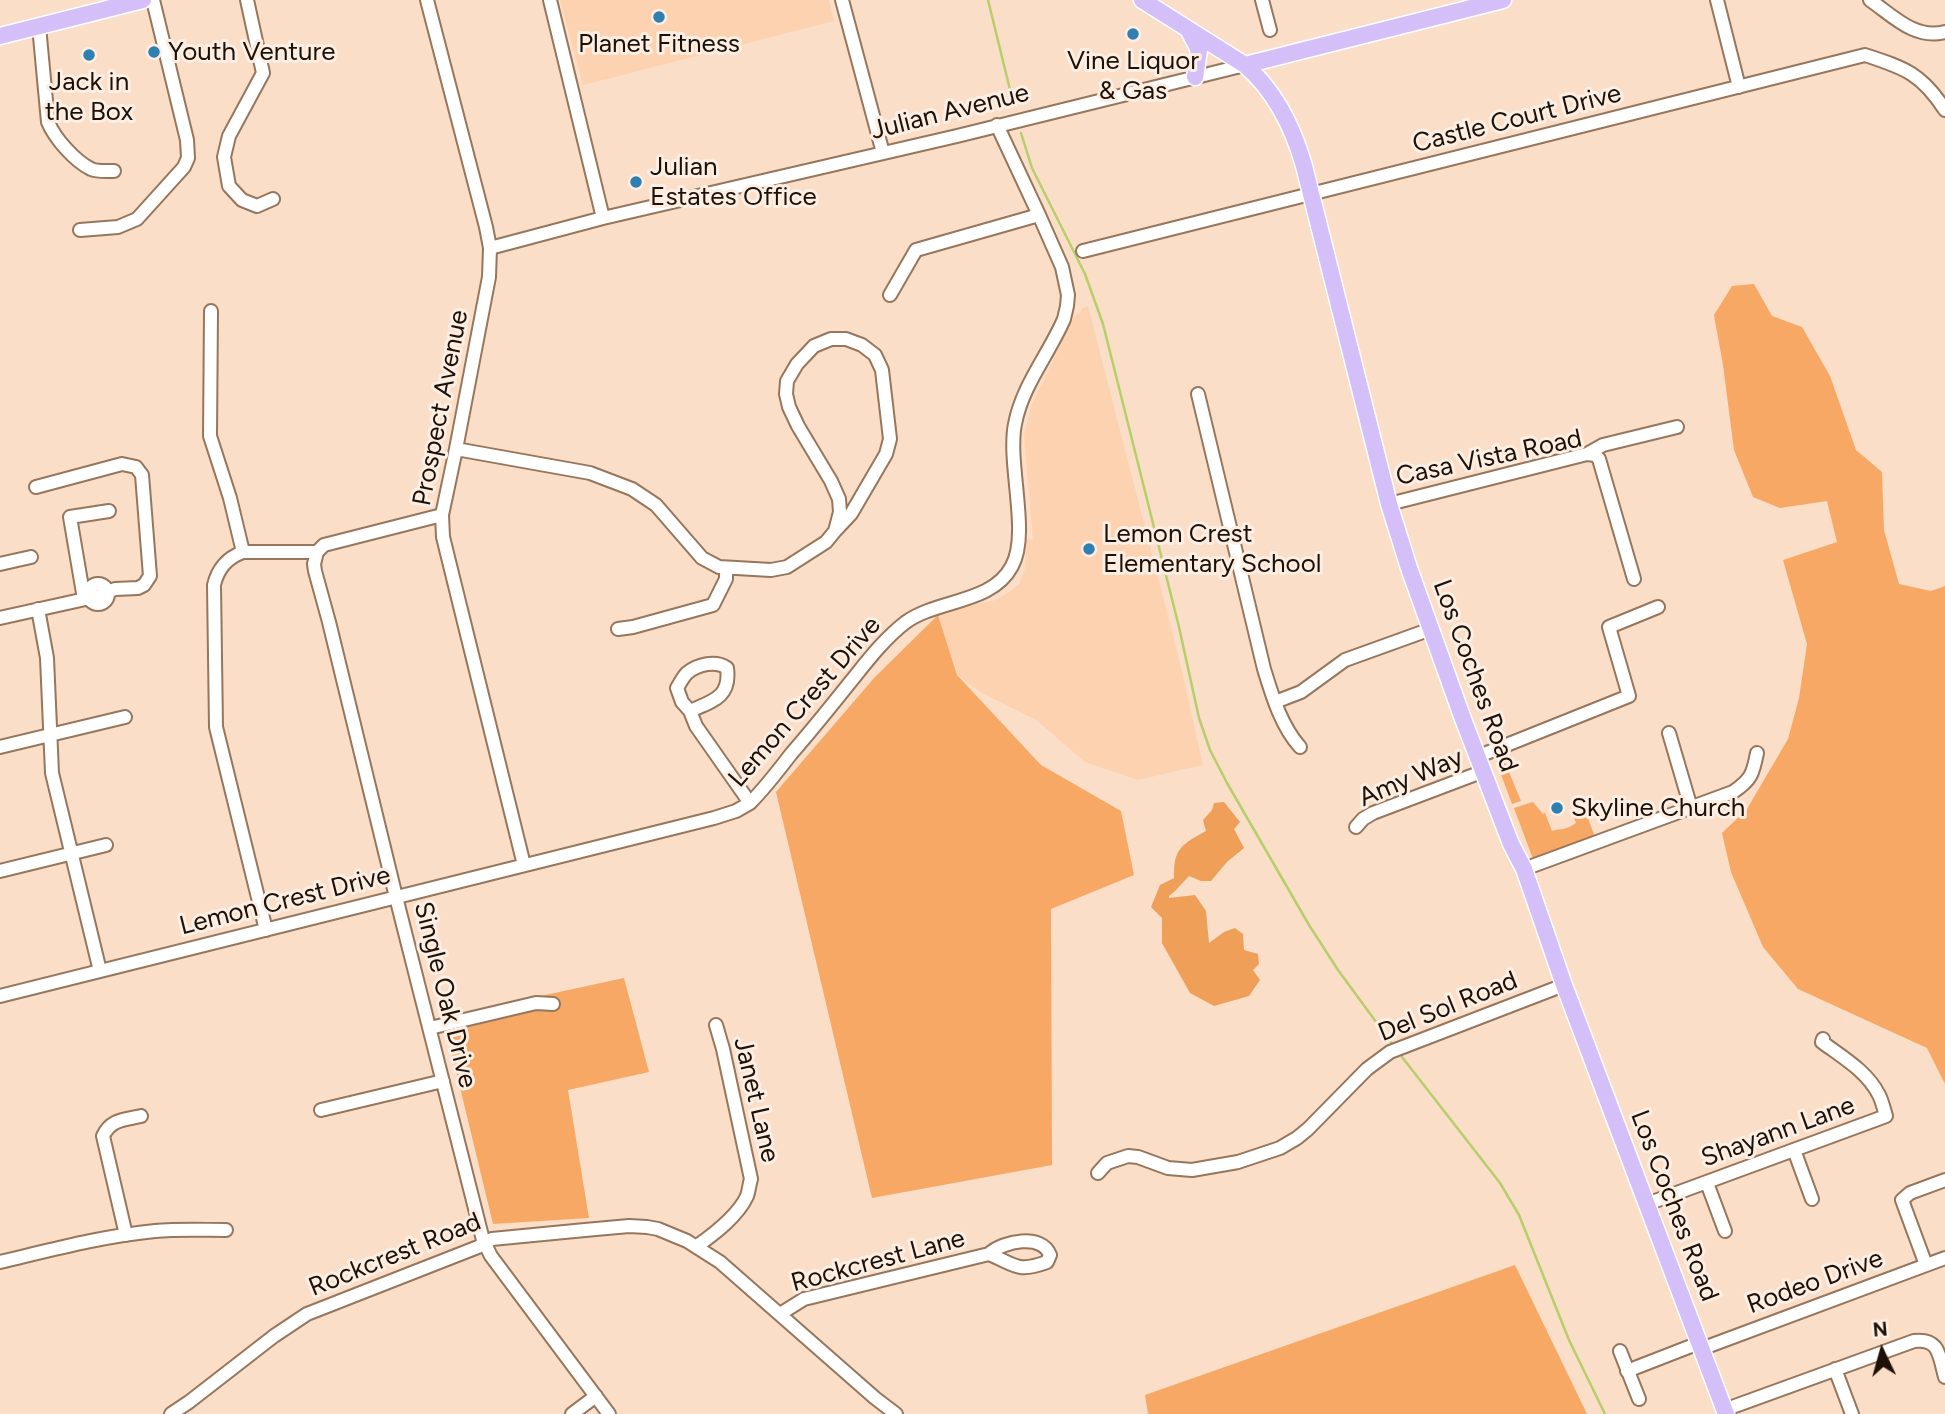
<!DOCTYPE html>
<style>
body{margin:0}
#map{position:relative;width:1945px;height:1414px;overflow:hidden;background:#fbdec7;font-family:Figtree,sans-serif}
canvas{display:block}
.north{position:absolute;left:1847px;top:1316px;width:70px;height:70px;-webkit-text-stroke:5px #fdeee3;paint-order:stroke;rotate:355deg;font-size:19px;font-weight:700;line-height:28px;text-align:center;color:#1d1107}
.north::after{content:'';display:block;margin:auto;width:24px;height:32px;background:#1d1107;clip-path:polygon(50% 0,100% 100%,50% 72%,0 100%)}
</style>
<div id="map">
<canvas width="1945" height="1414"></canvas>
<div class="north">N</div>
</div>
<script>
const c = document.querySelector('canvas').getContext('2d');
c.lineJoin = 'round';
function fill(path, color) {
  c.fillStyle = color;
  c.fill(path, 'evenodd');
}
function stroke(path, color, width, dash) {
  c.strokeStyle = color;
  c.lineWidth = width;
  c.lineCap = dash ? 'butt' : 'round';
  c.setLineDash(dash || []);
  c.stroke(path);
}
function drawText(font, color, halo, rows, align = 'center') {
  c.font = font + ' Figtree,sans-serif';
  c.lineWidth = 6;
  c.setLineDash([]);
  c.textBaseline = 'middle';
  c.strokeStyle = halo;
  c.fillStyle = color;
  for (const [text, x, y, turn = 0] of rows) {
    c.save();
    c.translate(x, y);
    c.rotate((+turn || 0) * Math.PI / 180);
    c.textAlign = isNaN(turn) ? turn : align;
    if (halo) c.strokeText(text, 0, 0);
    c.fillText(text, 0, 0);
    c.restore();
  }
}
const built = new Path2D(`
 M560 0H829L834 21 583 85Z
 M1088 306 1180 663 1203 765 1138 780 1085 762 1036 720 982 693 957 674 938 615 958 608 996 600 1008 593 1019 584 1025 569 1027 538 1033 541 1024 435 1031 406 1075 315 1081 313V309Z`);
const green = new Path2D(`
 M1754 284 1772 316 1802 327 1830 376 1856 450 1882 472 1884 530 1899 584 1931 591 1945 586V1084L1927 1048 1798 989 1763 947 1731 872 1722 833 1747 809 1788 739 1799 698 1807 644 1783 560 1837 542 1827 501 1780 508 1753 497 1734 450 1723 365 1714 315 1732 286Z
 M938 615 957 675 1041 765 1121 811 1134 875 1051 909 1052 1165 872 1198 776 792 875 677Z
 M1500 750 1521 801 1512 804 1493 753Z
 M1580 801 1582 802 1595 837 1533 859 1514 808 1533 802 1543 814 1545 813 1552 831C1562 828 1564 831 1576 823L1573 815Z
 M624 978 649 1072 568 1090 589 1218 493 1224 443 1017Z
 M1515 1265 1587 1414H1148L1145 1395Z`);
const forest = new Path2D(`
 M1224 802 1240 822 1234 829 1244 848 1227 862 1211 881H1201L1189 876 1175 891 1169 896V898L1195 895 1206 911 1209 943 1224 932 1235 928 1243 934 1244 950 1258 954 1259 964 1253 970 1260 980 1249 996 1214 1006 1190 993 1162 943V918L1151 907 1160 885 1174 878C1173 848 1183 844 1206 831L1203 820 1212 810 1214 803Z`);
const stream = new Path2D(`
 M988 0 1014 106
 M1021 133 1032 168 1085 274 1103 324 1179 627 1199 718 1210 750 1227 783 1309 925 1338 970 1393 1045
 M1402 1057 1500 1183 1519 1215 1569 1340 1605 1414`);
const minor = new Path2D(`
 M247 0 263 73 229 136 224 157 229 186 242 200 257 206 273 199
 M427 0 486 227 490 248 489 277 456 449 442 515 443 537 524 865
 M550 0 603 218
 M842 0 883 153
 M1262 0 1270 30
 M1717 0 1739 87
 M1870 0C1893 16 1915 40 1945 32
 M39 26 48 122C55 139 75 161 91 169 98 172 107 171 114 171
 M80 230 118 227 137 219 184 167 188 158 187 140 153 0
 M490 248 603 218 957 136 1245 65
 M1083 251 1865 55C1905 68 1922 74 1945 110
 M890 295 916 250 1039 215
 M211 311 210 436 230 498 243 552
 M1198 394 1264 669C1272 695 1281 726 1300 747
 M456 449 590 473 632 489 656 505 702 558 719 567 771 570 787 567 826 542 835 531 851 514 886 454 890 439 882 370 875 355 862 345 846 339H831L814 346 797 364 787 381 786 394 789 407 798 426 831 481 839 499 840 512 835 531
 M1587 454 1603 445 1677 427
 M1389 504 1587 454 1595 455 1599 459 1634 579
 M317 552 314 564 315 571 329 622 396 897 483 1240 491 1256 609 1414
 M317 552 324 545 442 515
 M0 564 31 557
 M88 594a10 10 0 1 1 20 0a10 10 0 1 1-20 0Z
 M84 599 70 517 109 511
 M38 609 47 658 52 773 100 971
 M0 618 99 596 115 589 138 588 144 585 150 576 142 475 136 467 122 464 36 487
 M618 629 633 627 713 605 726 579V568
 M1275 702 1301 692 1345 660 1431 629
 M690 711C713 701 731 697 727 668 716 660 698 664 687 673 683 677 680 683 677 688L682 702 690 711 696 726 750 803
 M1669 733 1691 808
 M0 747 125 717
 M1479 756 1629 696 1609 627 1658 607
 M1356 827 1363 819 1373 813 1484 771
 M1524 869 1733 792C1751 780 1753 774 1757 753
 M0 871 106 845
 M266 930 216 727 214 585C218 568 227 558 243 552H317
 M0 996 714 818 736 811 750 803C765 788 778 771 791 754 812 730 832 705 852 680 868 660 885 638 906 622 938 599 992 604 1012 566 1030 533 1007 464 1015 424 1022 386 1049 354 1064 319L1067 306 1068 295 1062 267 1039 215 997 125
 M430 1028 536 1003 553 1004
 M321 1110 443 1081
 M1794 1150 1812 1199
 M1098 1173 1107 1163 1128 1156 1138 1157 1168 1168 1192 1170 1238 1162 1280 1148 1297 1138 1308 1129 1367 1069 1390 1052 1564 985
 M1707 1183 1725 1231
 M1647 1204 1886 1116C1884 1109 1882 1101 1879 1095 1867 1071 1842 1057 1822 1042L1823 1039
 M126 1235 103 1136C111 1119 124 1120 141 1116
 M697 1246C714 1234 738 1216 747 1196 749 1191 749 1185 751 1179L723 1049 716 1025
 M0 1262C51 1250 103 1236 155 1231 178 1229 202 1230 226 1230
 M1926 1265 1902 1200 1910 1193 1945 1180
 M780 1314 804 1299 989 1254C1016 1265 1017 1273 1047 1262L1050 1255C1042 1233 1003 1241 989 1254
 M1701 1349 1945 1258
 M1620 1351 1639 1399
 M1835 1369 1852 1414
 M1627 1371 1699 1343
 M1724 1410 1914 1341C1940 1338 1939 1356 1945 1377
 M171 1414 189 1402 274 1336 307 1314 478 1247 492 1239 585 1230 629 1226 647 1227 658 1229 687 1241 720 1262 875 1398 896 1414
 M572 1414 596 1396`);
const major = new Path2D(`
 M1142 0 1245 65C1276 92 1293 127 1304 166L1389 504 1409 568 1463 719 1511 844 1524 869 1564 985 1726 1414
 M1188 29 1199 50 1195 77
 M0 36 143 0
 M1245 65 1503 0`);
const markers = [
 [659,17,7,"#307fb1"],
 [1133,34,7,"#307fb1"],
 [154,52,7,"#307fb1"],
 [89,55,7,"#307fb1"],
 [636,182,7,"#307fb1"],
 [1089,549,7,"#307fb1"],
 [1557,808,7,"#307fb1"]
];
const poiNames = [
 ["Planet Fitness",659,44,"center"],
 ["Youth Venture",168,52],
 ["Vine Liquor",1133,61,"center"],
 ["& Gas",1133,91,"center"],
 ["Jack in",89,82,"center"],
 ["the Box",89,112,"center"],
 ["Julian",650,167],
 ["Estates Office",650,197],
 ["Lemon Crest",1103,534],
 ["Elementary School",1103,564],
 ["Skyline Church",1571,808]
];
const streetNames = [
 ["Julian Avenue",950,112,-14],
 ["Castle Court Drive",1517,119,-14],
 ["Prospect Avenue",441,408,-79],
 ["Casa Vista Road",1489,458,-12],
 ["Los Coches Road",1475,676,70],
 ["Lemon Crest Drive",805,702,-49],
 ["Amy Way",1411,778,-23],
 ["Lemon Crest Drive",285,901,-14],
 ["Single Oak Drive",445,995,76],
 ["Del Sol Road",1448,1007,-22],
 ["Janet Lane",756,1100,77],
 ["Shayann Lane",1778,1132,-20],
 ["Los Coches Road",1674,1206,69],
 ["Rockcrest Road",395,1255,-22],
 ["Rockcrest Lane",878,1261,-15],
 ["Rodeo Drive",1815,1282,-20]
];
fill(built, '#fcd2b0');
fill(green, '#f7a864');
fill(forest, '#ef9f58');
stroke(stream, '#b6ce6b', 2.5);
stroke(minor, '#96765c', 16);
stroke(major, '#fff', 19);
stroke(minor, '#fff', 12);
stroke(major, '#d4bff8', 16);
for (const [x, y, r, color] of markers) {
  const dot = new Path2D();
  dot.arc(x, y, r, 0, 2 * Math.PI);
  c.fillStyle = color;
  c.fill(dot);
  stroke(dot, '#fdeee3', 2.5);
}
drawText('26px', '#1d1107', '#fdeee3', poiNames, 'left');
drawText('26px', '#1d1107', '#fdeee3', streetNames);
</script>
